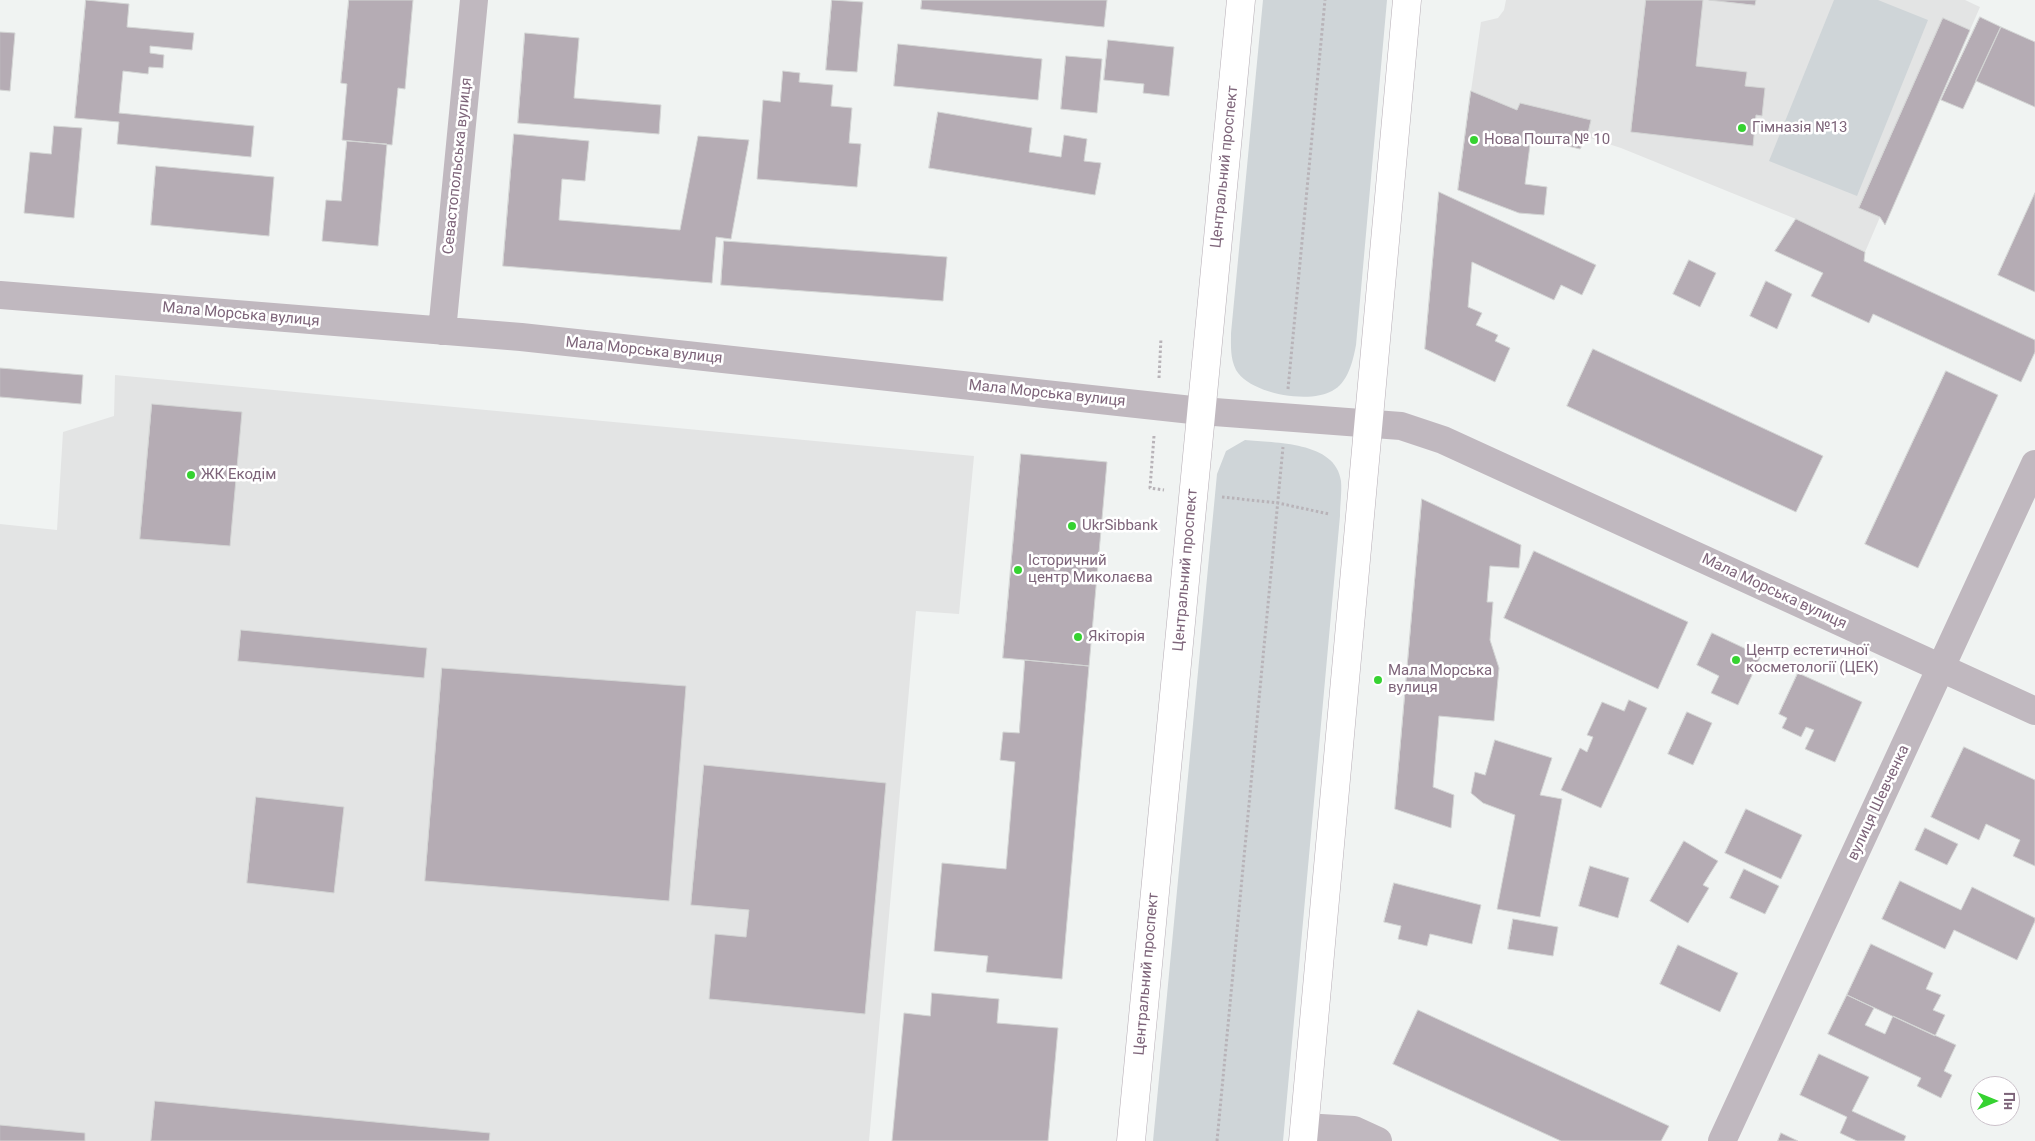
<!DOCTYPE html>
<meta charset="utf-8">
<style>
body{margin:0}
#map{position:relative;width:2035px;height:1141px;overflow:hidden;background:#f0f3f2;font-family:Roboto,sans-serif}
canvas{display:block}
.north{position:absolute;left:1970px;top:1076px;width:50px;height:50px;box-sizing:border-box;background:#fff;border:1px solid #cbc1ca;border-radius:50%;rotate:90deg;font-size:14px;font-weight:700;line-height:20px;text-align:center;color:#7e657a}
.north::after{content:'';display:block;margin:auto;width:18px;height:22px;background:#36d231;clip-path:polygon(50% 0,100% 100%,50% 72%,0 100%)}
</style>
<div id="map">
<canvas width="2035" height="1141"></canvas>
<div class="north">Пн</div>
</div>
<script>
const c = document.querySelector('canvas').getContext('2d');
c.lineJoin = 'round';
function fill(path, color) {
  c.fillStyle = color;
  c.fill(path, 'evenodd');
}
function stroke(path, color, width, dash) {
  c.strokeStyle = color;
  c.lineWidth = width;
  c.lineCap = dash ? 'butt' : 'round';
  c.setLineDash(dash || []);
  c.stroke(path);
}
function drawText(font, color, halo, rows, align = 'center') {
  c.font = font + ' Roboto,sans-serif';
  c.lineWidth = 5;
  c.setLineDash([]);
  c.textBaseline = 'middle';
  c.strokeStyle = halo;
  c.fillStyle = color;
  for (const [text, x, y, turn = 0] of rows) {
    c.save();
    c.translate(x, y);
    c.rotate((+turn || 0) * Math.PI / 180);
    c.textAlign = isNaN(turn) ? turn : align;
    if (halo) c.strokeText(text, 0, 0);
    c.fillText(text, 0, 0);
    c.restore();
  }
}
const built = new Path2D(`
 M1506 0H1965L1980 7 1970 30 1943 19 1859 207 1880 217 1865 252 1796 219 1621 148 1587 137 1590 120 1520 103 1517 110 1471 91 1481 22 1498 18 1504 10Z
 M115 375 974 456 959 614 916 611 869 1141H0V524L57 530 63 432 114 416Z`);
const green = new Path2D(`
 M1263 0H1387L1356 345C1353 361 1348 383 1332 391 1309 404 1250 394 1236 370 1230 358 1231 346 1231 333Z
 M1834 0H1878L1928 20 1857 196 1769 161Z
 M1245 440C1274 443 1336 441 1341 481 1342 492 1340 505 1340 516L1283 1141H1153L1217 474 1226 451Z`);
const building = new Path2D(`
 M86 0 129 4 127 27 194 33 192 50 150 46V53L164 55 163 68 149 67 148 74 123 71 119 113 254 126 251 157 117 144 119 122 75 118Z
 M349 0H413L405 89 398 88 392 145 342 140 347 84 341 83Z
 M832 0 863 2 857 72 826 70Z
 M922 0H1107L1104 27 921 9Z
 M1646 0H1703L1696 66 1747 72 1745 86 1765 88 1762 116 1756 115 1753 146 1631 132Z
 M1709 0H1756L1755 5Z
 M1980 17 2001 27 1963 109 1941 100Z
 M1943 18 1970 30 1885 225 1880 217 1859 208Z
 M2001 27 2035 42V107L1976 81Z
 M0 32 15 33 10 91 0 90Z
 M525 33 579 38 574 98 661 105 659 134 518 123Z
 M1108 40 1174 47 1169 96 1143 93 1144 84 1104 80Z
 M898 44 1042 59 1038 100 894 86Z
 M1066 56 1102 59 1097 113 1061 109Z
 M783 71 800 73 799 82 833 85 831 106 852 108 849 143 861 144 857 187 757 179 763 100 780 102Z
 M1471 91 1517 110 1520 103 1591 120 1587 137 1580 149 1531 137 1525 184 1547 187 1544 215 1519 213 1458 190Z
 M938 112 1032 128 1029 152 1061 157 1064 135 1087 139 1084 161 1101 163 1095 195 929 168Z
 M54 126 82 128 74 218 24 213 30 152 51 154Z
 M514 134 589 141 585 181 562 179 559 220 680 230 698 136 749 140 731 239 716 237 712 283 503 266Z
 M347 141 387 144 378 246 322 241 326 200 341 201Z
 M156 166 274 177 269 236 151 225Z
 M1439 192 1596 265 1582 295 1561 285 1554 300 1472 262 1468 307 1482 313 1476 325 1498 335 1495 341 1510 348 1495 382 1425 349Z
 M2035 193V292L1998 275Z
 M1796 219 1865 252 1864 261 2035 340V352L2021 382 1873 314 1869 323 1811 296 1823 273 1775 251Z
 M724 241 947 257 943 301 721 285Z
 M1689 260 1716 273 1700 307 1673 294Z
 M1766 281 1792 294 1777 329 1750 316Z
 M1593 349 1823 456 1796 512 1567 406Z
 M0 368 83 375 81 404 0 397Z
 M1946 371 1998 395 1918 568 1865 544Z
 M152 404 242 412 230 546 140 539Z
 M1021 454 1107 462 1089 666 1003 658Z
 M1422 499 1521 545 1519 568 1490 566 1487 602H1493L1490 640 1499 668 1494 721 1439 716 1433 787 1454 795 1451 828 1395 809Z
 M1534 551 1688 622 1658 689 1504 618Z
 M241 630 427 648 424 678 238 661Z
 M1712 633 1761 656 1738 705 1711 693 1719 676 1697 665Z
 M1025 660 1089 666 1062 979 986 972 988 956 934 951 942 863 1006 869 1015 762 1000 760 1003 732 1019 733Z
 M442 668 686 686 669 901 425 881Z
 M1798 673 1862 702 1835 762 1805 749 1814 730 1806 727 1801 737 1782 728 1787 718 1779 714Z
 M1629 700 1647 708 1601 808 1561 790 1580 748 1587 752 1593 737 1587 735 1602 702 1624 711Z
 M1687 712 1712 723 1693 765 1668 754Z
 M1495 740 1552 758 1540 795 1562 799 1540 917 1497 909 1515 815 1483 803 1471 793 1475 772 1485 775Z
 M1964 747 2035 780V866L2013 856 2020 840 1986 824 1979 840 1931 817Z
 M704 765 886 783 865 1014 709 999 715 934 746 937 749 910 691 905Z
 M256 797 344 807 334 893 247 883Z
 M1746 809 1802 835 1781 879 1725 853Z
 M1925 828 1958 844 1947 865 1915 850Z
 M1684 841 1718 861 1703 885 1709 888 1688 923 1650 901Z
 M1590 866 1629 878 1618 918 1579 906Z
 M1744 869 1779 886 1765 914 1730 898Z
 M1900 881 1961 910 1972 887 2035 918V921L2017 960 1954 930 1945 949 1882 919Z
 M1394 883 1481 905 1472 944 1430 934 1427 946 1398 939 1401 926 1384 922Z
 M1513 919 1558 927 1553 956 1508 949Z
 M1871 944 1933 973 1926 989 1941 995 1933 1010 1945 1015 1935 1036 1847 995Z
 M1678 945 1738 973 1720 1012 1660 984Z
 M932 993 999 999 997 1023 1058 1028 1048 1141H892L904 1013 930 1016Z
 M1847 995 1874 1008 1865 1025 1885 1034 1893 1016 1956 1045 1944 1071 1952 1075 1941 1098 1917 1086 1921 1078 1828 1034Z
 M1418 1010 1669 1126 1661 1141H1561L1393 1064Z
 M1819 1054 1869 1077 1852 1111 1906 1136 1904 1141H1857L1840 1133 1847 1117 1800 1095Z
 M155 1101 490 1133 489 1141H151Z
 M0 1125 85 1133V1141H0Z
 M1781 1133 1798 1141H1778Z`);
const path = new Path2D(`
 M1159 378 1161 338
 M1288 389 1325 0
 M1154 436 1150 488 1164 490
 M1222 497 1278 503 1329 514
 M1217 1141 1283 447`);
const minor = new Path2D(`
 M0 295 521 337 1201 411 1401 426 1443 440 2035 711
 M442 331 474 0
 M1304 1127 1354 1130 1378 1141
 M1722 1141 2035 464`);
const secondary = new Path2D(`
 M1131 1141 1241 0
 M1303 1141 1407 0`);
const markers = [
 [1742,128,5,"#36d231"],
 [1474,140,5,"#36d231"],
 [191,475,5,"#36d231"],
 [1072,526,5,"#36d231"],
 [1018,570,5,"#36d231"],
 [1078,637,5,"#36d231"],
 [1736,660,5,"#36d231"],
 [1378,680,5,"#36d231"]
];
const poiNames = [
 ["Гімназія №13",1752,128],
 ["Нова Пошта № 10",1484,140],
 ["ЖК Екодім",201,475],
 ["UkrSibbank",1082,526],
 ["Історичний",1028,561],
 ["центр Миколаєва",1028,578],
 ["Якіторія",1088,637],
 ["Центр естетичної",1746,651],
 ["косметології (ЦЕК)",1746,668],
 ["Мала Морська",1388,671],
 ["вулиця",1388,688]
];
const streetNames = [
 ["Севастопольська вулиця",458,166,-84],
 ["Центральний проспект",1225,167,-84],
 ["Мала Морська вулиця",241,315,5],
 ["Мала Морська вулиця",644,351,6],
 ["Мала Морська вулиця",1047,394,6],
 ["Центральний проспект",1186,570,-85],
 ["Мала Морська вулиця",1774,592,25],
 ["вулиця Шевченка",1879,803,-65],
 ["Центральний проспект",1147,974,-85]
];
fill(built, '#e3e4e4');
fill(green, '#cfd5d8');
fill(building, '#b5acb4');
stroke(building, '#d3d5d4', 1);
stroke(secondary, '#b6adb5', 29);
stroke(path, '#b8b3b8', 3, [2.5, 2.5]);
stroke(minor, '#c0b8bf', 28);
stroke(secondary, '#fff', 28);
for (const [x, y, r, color] of markers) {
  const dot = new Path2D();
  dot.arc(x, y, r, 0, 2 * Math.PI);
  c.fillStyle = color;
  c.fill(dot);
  stroke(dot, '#fff', 2);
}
drawText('15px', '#7e657a', '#fff', poiNames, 'left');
drawText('15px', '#7e657a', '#fff', streetNames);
</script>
